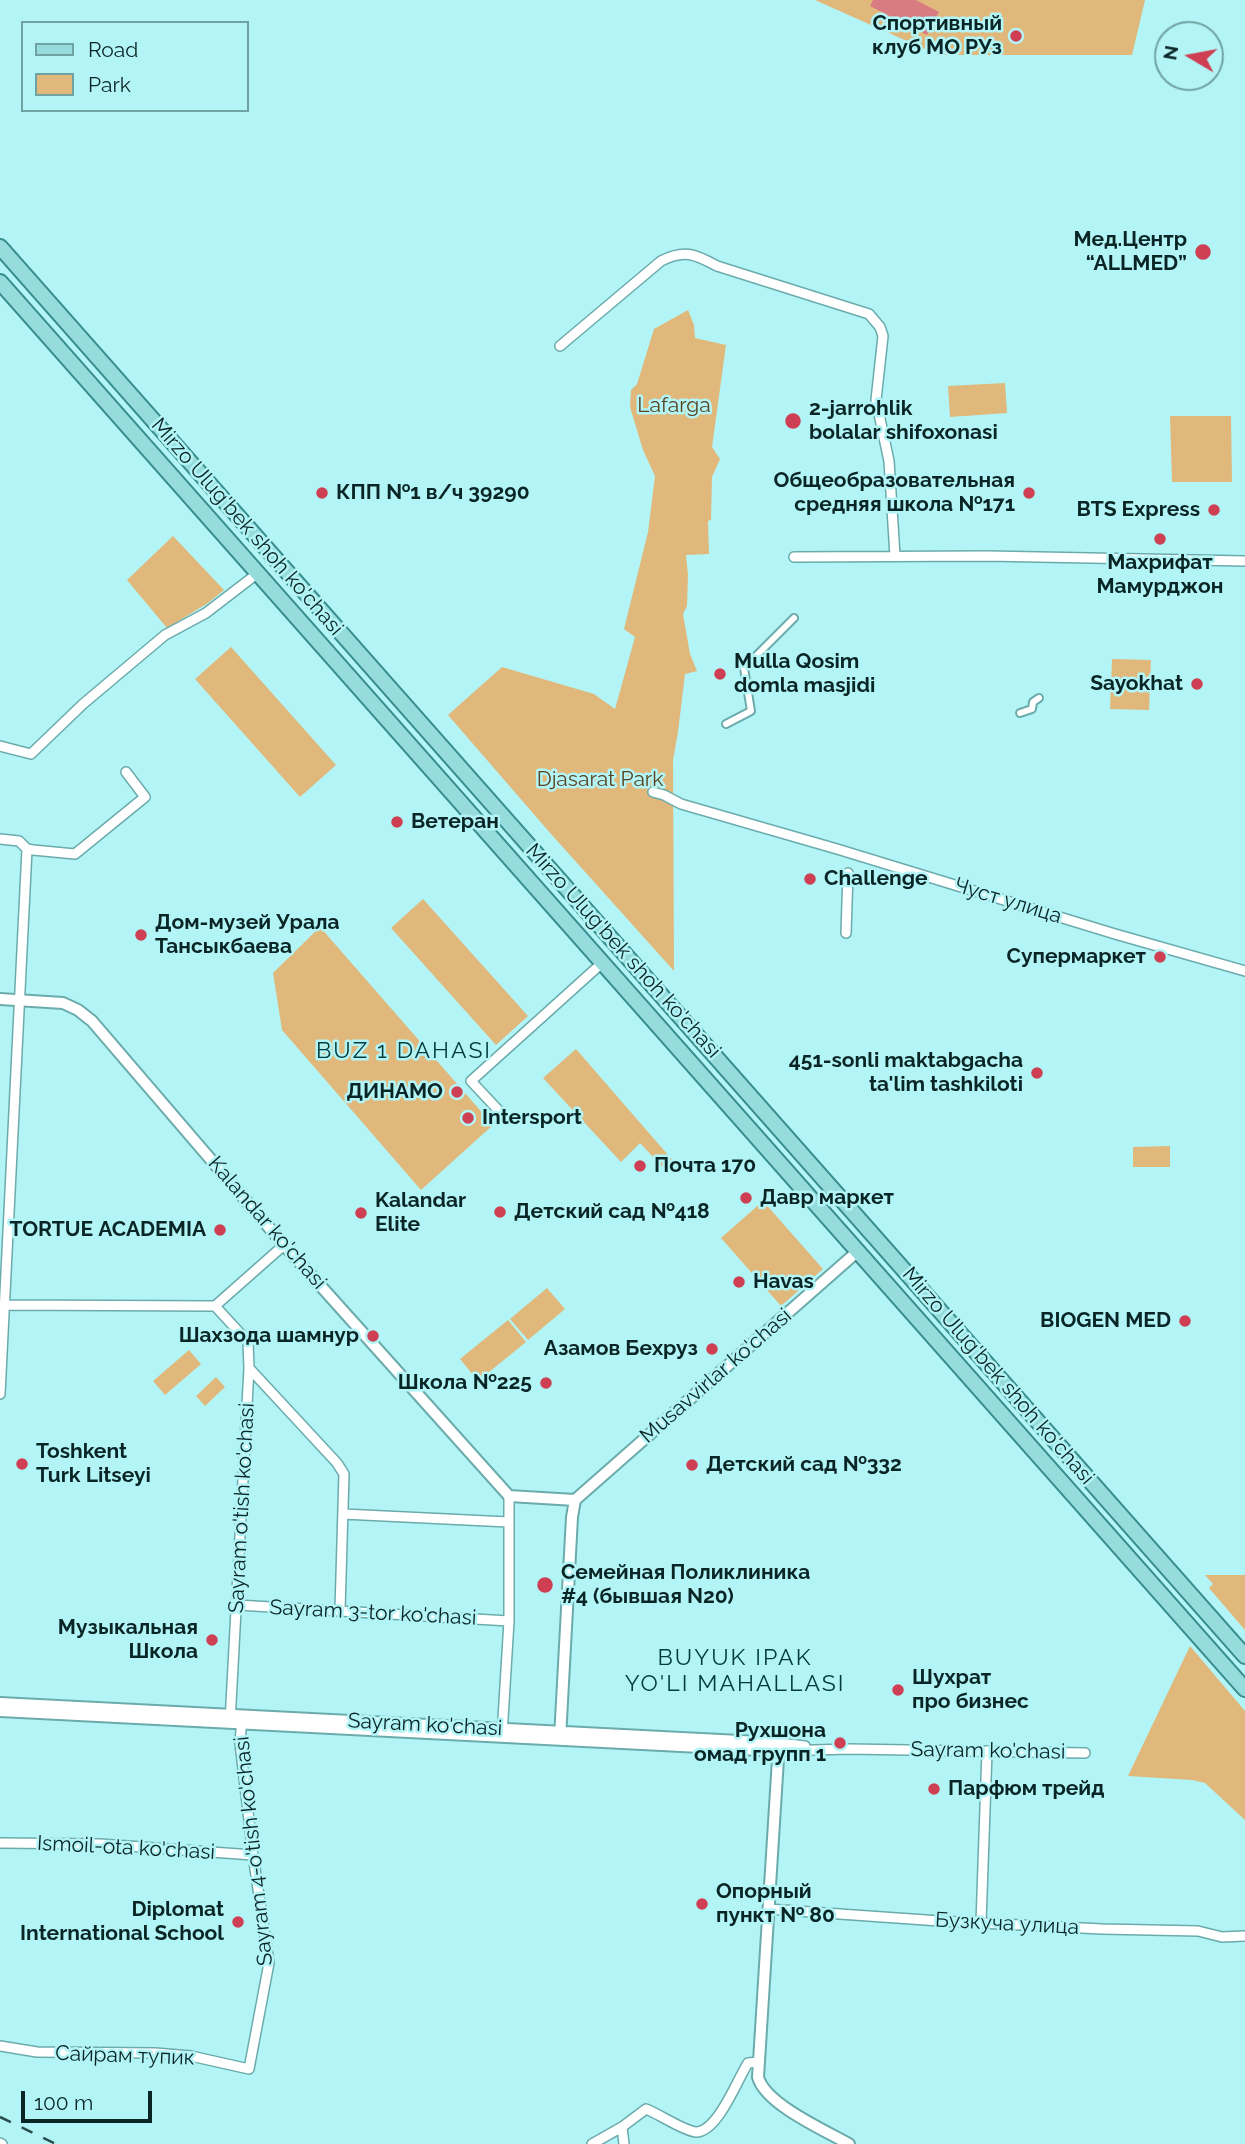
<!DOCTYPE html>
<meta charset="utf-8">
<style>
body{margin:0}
#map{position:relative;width:1245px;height:2144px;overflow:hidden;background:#b3f5f6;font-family:Raleway,sans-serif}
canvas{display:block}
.legend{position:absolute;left:21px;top:21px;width:228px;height:91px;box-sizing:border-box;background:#b3f5f6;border:2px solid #6fa2a3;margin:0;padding:9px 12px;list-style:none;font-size:21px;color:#0a2526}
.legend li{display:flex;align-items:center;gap:14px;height:35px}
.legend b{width:35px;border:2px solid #6fa2a3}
.north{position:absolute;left:1154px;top:21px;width:70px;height:70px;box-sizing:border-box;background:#b3f5f6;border:2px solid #6fa2a3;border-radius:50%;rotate:280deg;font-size:19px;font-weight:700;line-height:28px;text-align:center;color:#0a2526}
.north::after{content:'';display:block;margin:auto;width:24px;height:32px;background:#cf3f53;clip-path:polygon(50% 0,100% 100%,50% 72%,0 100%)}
.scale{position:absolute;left:21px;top:2091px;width:131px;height:32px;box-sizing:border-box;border:4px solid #0a2526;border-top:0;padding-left:9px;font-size:21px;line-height:24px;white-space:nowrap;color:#0a2526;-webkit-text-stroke:5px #b3f5f6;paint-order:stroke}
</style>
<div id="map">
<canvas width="1245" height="2144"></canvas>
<ul class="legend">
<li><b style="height:9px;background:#97dcdd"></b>Road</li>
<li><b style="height:19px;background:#e1b87b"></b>Park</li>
</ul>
<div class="north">N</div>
<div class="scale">100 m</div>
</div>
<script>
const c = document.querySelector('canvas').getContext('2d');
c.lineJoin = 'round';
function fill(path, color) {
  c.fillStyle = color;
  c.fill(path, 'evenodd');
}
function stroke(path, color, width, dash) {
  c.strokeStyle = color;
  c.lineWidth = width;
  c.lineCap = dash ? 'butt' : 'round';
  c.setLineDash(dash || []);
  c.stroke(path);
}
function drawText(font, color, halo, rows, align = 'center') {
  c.font = font + ' Raleway,sans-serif';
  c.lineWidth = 5;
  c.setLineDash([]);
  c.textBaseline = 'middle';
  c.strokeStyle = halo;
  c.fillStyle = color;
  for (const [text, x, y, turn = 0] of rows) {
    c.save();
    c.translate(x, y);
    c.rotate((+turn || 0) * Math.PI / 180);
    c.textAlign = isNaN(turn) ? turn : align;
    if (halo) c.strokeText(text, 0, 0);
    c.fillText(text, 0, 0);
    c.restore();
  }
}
const green = new Path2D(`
 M815 0H1145L1132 55H938Z
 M688 310 694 325 695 338 726 345 712 447 720 459 712 477 711 520 708 521 709 554 686 555 688 575 687 606 683 614 690 654 697 671 685 674 678 732 673 760 674 971 551 834 448 715 502 667 594 694 615 709 635 637 624 629 648 532 655 476 643 450 630 407 631 390 637 384 654 329Z
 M1005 383 1007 413 950 417 948 386Z
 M1170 416H1231L1232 482H1172Z
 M173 536 224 590 208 603 167 628 127 580Z
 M231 647 336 765 300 797 195 679Z
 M1112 659 1151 660 1149 710 1110 709Z
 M423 899 528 1016 496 1045 391 928Z
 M320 927 493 1125 421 1190 282 1030 273 973Z
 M576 1049 675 1163 667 1172 640 1143 621 1162 543 1078Z
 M1170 1146V1167H1133V1147Z
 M763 1201 823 1269 781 1306 721 1238Z
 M547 1288 565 1309 528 1340 510 1319Z
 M508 1320 526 1342 478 1381 460 1359Z
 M189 1350 201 1364 165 1395 153 1381Z
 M216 1377 225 1387 205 1406 196 1396Z
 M1205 1575H1245V1630L1209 1588 1213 1584Z
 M1190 1646 1245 1711V1820L1205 1783 1192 1780 1128 1776Z`);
const water = new Path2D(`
 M873 0H916L939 12 927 35 870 6Z`);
const pedestrian = new Path2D(`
 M1020 713 1032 709 1033 702 1039 698
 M726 724 751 711 744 668 794 618`);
const minor = new Path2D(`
 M560 346 661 261C684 249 695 254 717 266L869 314 880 327 883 336 876 400 889 461 895 556
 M794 557 987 556 1245 561
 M0 746 31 754 83 704 165 635 206 613 258 573
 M653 792 664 795 681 804 837 849 1115 934 1245 971
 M0 839 19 841 27 849 33 850 75 854 145 797 126 772
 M846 933 848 873
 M501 1113 471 1081 602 963
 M5 1305 215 1306
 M215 1306 248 1342 249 1368 230 1722
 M215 1306 284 1245
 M249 1368 337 1463 344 1474 340 1610
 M0 1394 27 849
 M343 1514 508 1522
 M237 1605 509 1621
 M502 1735 509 1621V1496
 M779 1743 805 1746
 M778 1751 849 1749 1085 1753
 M0 1843 100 1844 253 1855
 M768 1909 940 1921 1102 1929 1198 1931 1222 1937 1245 1936
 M981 1923 987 1751
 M0 2046 37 2052 155 2053 191 2056 249 2069 269 1963 253 1855 240 1743 242 1717
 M0 2143 2 2144
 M592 2144 622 2127
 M624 2144 622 2127 646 2109C659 2114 684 2131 696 2132 718 2132 738 2078 748 2063L758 2062`);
const tertiary = new Path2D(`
 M0 999 63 1003 78 1010 92 1021 284 1245 509 1496 575 1500
 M575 1500 858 1251
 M0 1703 779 1743 758 2077C765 2104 824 2130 849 2144
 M0 1711 778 1751
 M560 1738 572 1517 575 1500`);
const primary = new Path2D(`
 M0 247 1245 1656
 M0 282 1245 1689`);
const rail = new Path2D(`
 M0 2117 56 2144`);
const markers = [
 [1016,36,7,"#cf3f53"],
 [1203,252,9,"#cf3f53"],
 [793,421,9,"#cf3f53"],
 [322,493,7,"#cf3f53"],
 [1029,493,7,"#cf3f53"],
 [1214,510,7,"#cf3f53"],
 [1160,539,7,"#cf3f53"],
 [720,674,7,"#cf3f53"],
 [1197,684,7,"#cf3f53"],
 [397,822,7,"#cf3f53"],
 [810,879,7,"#cf3f53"],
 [141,935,7,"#cf3f53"],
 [1160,957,7,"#cf3f53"],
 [1037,1073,7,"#cf3f53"],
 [457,1092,7,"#cf3f53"],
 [468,1118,7,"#cf3f53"],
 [640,1166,7,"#cf3f53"],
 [746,1198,7,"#cf3f53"],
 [500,1212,7,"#cf3f53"],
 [361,1213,7,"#cf3f53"],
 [220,1230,7,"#cf3f53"],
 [739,1282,7,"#cf3f53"],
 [1185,1321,7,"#cf3f53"],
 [373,1336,7,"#cf3f53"],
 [712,1349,7,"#cf3f53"],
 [546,1383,7,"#cf3f53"],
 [22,1464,7,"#cf3f53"],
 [692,1465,7,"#cf3f53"],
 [545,1585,9,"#cf3f53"],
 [212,1640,7,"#cf3f53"],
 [898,1690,7,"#cf3f53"],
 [840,1743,7,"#cf3f53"],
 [934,1789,7,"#cf3f53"],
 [702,1904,7,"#cf3f53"],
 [238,1922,7,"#cf3f53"]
];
const poiNames = [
 ["Спортивный",1002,24,"right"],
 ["клуб МО РУз",1002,48,"right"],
 ["Мед.Центр",1187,240,"right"],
 ["“ALLMED”",1187,264,"right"],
 ["2-jarrohlik",809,409],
 ["bolalar shifoxonasi",809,433],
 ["Общеобразовательная",1015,481,"right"],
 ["средняя школа №171",1015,505,"right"],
 ["КПП №1 в/ч 39290",336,493],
 ["BTS Express",1200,510,"right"],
 ["Махрифат",1160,563,"center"],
 ["Мамурджон",1160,587,"center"],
 ["Mulla Qosim",734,662],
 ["domla masjidi",734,686],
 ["Sayokhat",1183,684,"right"],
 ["Ветеран",411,822],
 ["Challenge",824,879],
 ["Дом-музей Урала",155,923],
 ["Тансыкбаева",155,947],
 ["Супермаркет",1146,957,"right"],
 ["451-sonli maktabgacha",1023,1061,"right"],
 ["ta'lim tashkiloti",1023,1085,"right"],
 ["ДИНАМО",443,1092,"right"],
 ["Intersport",482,1118],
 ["Почта 170",654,1166],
 ["Давр маркет",760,1198],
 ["Kalandar",375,1201],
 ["Elite",375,1225],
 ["Детский сад №418",514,1212],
 ["TORTUE ACADEMIA",206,1230,"right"],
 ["Havas",753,1282],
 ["BIOGEN MED",1171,1321,"right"],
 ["Шахзода шамнур",359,1336,"right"],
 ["Азамов Бехруз",698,1349,"right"],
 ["Школа №225",532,1383,"right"],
 ["Toshkent",36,1452],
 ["Turk Litseyi",36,1476],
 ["Детский сад №332",706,1465],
 ["Семейная Поликлиника",561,1573],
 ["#4 (бывшая N20)",561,1597],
 ["Музыкальная",198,1628,"right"],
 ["Школа",198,1652,"right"],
 ["Шухрат",912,1678],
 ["про бизнес",912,1702],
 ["Рухшона",826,1731,"right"],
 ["омад групп 1",826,1755,"right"],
 ["Парфюм трейд",948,1789],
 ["Опорный",716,1892],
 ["пункт № 80",716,1916],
 ["Diplomat",224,1910,"right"],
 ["International School",224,1934,"right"]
];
const parkNames = [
 ["Lafarga",674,406],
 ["Djasarat Park",600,780]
];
const streetNames = [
 ["Mirzo Ulug'bek shoh ko'chasi",247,527,49],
 ["Чуст улица",1008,901,17],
 ["Mirzo Ulug'bek shoh ko'chasi",623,951,48],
 ["Kalandar ko'chasi",267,1223,49],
 ["Musavvirlar ko'chasi",716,1376,-41],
 ["Mirzo Ulug'bek shoh ko'chasi",998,1376,49],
 ["Sayram o'tish ko'chasi",242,1508,-87],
 ["Sayram 3-tor ko'chasi",373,1613,3],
 ["Sayram ko'chasi",425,1725,3],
 ["Sayram ko'chasi",988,1751,1],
 ["Ismoil-ota ko'chasi",126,1848,3],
 ["Sayram 4-o'tish ko'chasi",254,1851,-96],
 ["Бузкуча улица",1007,1924,3],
 ["Сайрам тупик",125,2056,2]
];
const neighbourhoodNames = [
 ["BUZ 1 DAHASI",404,1051],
 ["BUYUK IPAK",735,1658],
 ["YO'LI MAHALLASI",735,1684]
];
fill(green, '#e1b87b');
fill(water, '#d97c81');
stroke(pedestrian, '#6babac', 10);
stroke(minor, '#6babac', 12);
stroke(tertiary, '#6babac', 14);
stroke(primary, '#388c8e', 18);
stroke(pedestrian, '#fff', 6);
stroke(minor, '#fff', 9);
stroke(tertiary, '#fff', 10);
stroke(primary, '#97dcdd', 14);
stroke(rail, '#294c4d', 2.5, [12, 12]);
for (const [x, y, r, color] of markers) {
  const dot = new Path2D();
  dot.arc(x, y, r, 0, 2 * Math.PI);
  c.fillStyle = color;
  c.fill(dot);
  stroke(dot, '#b3f5f6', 2.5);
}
drawText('bold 21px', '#0a2526', '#b3f5f6', poiNames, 'left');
drawText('21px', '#584220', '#b3f5f6', parkNames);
drawText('21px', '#0a2526', '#b3f5f6', streetNames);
c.letterSpacing = '2px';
drawText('23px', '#033b3c', '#b3f5f6', neighbourhoodNames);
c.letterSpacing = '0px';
</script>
